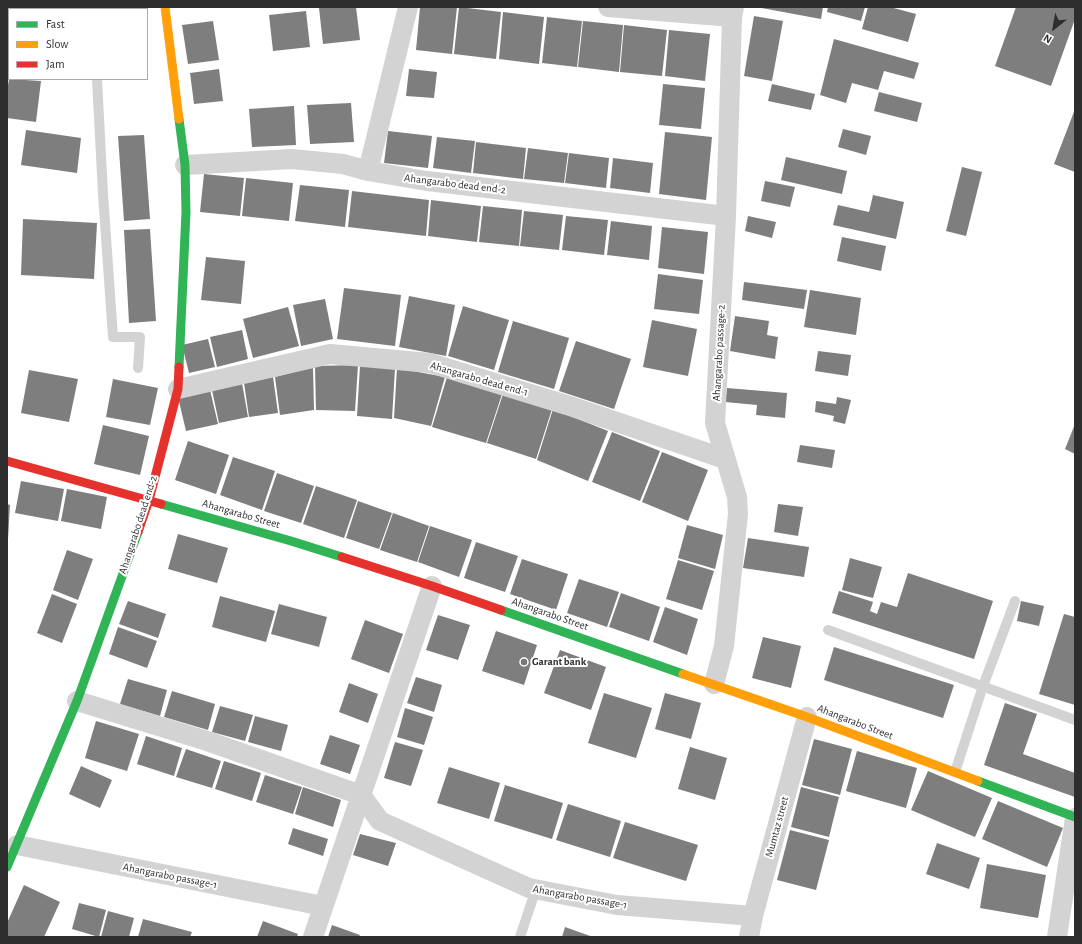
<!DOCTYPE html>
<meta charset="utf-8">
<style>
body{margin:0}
#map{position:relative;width:1082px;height:944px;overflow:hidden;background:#fff;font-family:"Alegreya Sans",sans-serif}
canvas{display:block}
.frame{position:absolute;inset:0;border:8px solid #2e2e2e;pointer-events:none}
.legend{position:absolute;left:8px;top:8px;width:140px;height:72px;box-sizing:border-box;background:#fff;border:1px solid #ababab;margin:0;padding:5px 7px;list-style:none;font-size:12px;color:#2e2e2e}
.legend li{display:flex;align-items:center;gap:8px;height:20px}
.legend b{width:20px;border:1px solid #ababab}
.north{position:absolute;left:1034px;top:8px;width:40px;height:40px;-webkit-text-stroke:3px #fff;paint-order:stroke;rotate:211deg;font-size:11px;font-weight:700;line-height:16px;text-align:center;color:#2e2e2e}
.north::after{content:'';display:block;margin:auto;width:14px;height:18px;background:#2e2e2e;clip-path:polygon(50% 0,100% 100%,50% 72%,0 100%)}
</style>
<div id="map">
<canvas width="1082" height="944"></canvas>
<div class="frame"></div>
<ul class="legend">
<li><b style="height:5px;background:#30b455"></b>Fast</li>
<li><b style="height:5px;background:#ff9f0a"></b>Slow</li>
<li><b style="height:5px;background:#e5322d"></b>Jam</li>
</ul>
<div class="north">N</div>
</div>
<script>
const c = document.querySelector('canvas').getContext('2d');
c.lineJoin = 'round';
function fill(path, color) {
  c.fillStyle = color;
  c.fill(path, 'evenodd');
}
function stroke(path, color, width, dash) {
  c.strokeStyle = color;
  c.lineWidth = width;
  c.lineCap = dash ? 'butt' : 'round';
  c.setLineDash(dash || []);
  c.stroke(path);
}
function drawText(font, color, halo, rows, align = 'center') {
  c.font = font + ' "Alegreya Sans",sans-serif';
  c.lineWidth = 4;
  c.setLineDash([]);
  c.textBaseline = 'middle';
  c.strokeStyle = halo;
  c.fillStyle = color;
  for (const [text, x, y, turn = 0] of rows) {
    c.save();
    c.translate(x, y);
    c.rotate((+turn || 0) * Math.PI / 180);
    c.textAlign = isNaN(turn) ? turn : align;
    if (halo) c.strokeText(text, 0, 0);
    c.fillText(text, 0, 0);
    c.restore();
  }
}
const building = new Path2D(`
 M327 7H356L360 40 323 44 319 8Z
 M420 7H457L452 54 416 50Z
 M459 7 501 12 496 59 454 54Z
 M756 7H823L821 19Z
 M828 7H865L861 21 827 12Z
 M868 7H890L916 14 908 42 862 29Z
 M1016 7H1075V19L1051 86 995 66Z
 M306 11 310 47 273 51 269 15Z
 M503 12 544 17 539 64 499 59Z
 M754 16 783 21 772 81 744 76Z
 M547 17 582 21 577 67 542 63Z
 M213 21 219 60 188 64 182 25Z
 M583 21 623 25 619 72 578 67Z
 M624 25 667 30 662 76 620 72Z
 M669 30 710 34 705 81 665 76Z
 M834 39 919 63 914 79 884 71 878 90 852 83 846 103 820 95Z
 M219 69 223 101 194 104 190 73Z
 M409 69 437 72 434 98 406 96Z
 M9 79 41 81 36 122 7 118V91Z
 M663 84 705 88 701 129 659 125Z
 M772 84 815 94 811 110 768 101Z
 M879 92 922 103 917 122 874 111Z
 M351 103 354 142 310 144 307 105Z
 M294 106 296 145 252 147 249 109Z
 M1075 109V172L1054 164Z
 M843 129 871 136 866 155 838 147Z
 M26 130 81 138 77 173 21 165Z
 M388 131 432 136 428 168 384 163Z
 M665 132 712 137 706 200 659 194Z
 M144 135 150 219 124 221 118 136Z
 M437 137 475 141 471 173 433 168Z
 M476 142 526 148 523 179 473 173Z
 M528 148 568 153 564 183 524 179Z
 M569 153 609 158 606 188 565 183Z
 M786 157 847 171 842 194 781 180Z
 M613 158 653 163 650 193 610 188Z
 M962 167 982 172 966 236 946 231Z
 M204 174 244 178 240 216 200 212Z
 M246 178 293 183 289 221 242 216Z
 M765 181 795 187 790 207 761 201Z
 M300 185 349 190 345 227 295 221Z
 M352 191 429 200 426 236 348 227Z
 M873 195 904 202 896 239 833 225 838 205 869 212Z
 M431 200 481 206 477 242 428 236Z
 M483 206 522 210 519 246 479 242Z
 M524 211 563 215 559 250 520 246Z
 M566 216 608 220 604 255 562 250Z
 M748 216 776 222 772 238 745 231Z
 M23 219 97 223 94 279 21 275Z
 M611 221 652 226 649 260 607 255Z
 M662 227 708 232 704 274 658 268Z
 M150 229 156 321 129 323 124 230Z
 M842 237 886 246 881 271 837 261Z
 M206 257 245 261 241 304 201 300Z
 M658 274 703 280 699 314 654 309Z
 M744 282 807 290 804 309 742 300Z
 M344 288 401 295 395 346 337 339Z
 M810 290 861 298 856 335 804 327Z
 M409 296 455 305 446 356 399 347Z
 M325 299 333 339 301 346 293 305Z
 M463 306 509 320 494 370 448 356Z
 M288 307 299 346 253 358 243 319Z
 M735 316 769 321 767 335 778 337 775 359 730 351Z
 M652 320 697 329 688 376 643 367Z
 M513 321 569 338 554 389 498 372Z
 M242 330 248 359 217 367 210 337Z
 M208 339 215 367 189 373 182 345Z
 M576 341 631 359 614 409 559 391Z
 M818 351 851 355 848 376 815 371Z
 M358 365 355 411 316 410 315 366Z
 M360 366 395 368 392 419 357 416Z
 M313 367 314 410 280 415 275 377Z
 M397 368 445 377 431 426 394 418Z
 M29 370 78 379 69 422 21 413Z
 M273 377 278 413 249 417 244 383Z
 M447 377 502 394 486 443 432 427Z
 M113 379 158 388 150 425 106 417Z
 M242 383 248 417 219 423 212 390Z
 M727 388 787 393 785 418 756 415 757 405 725 402Z
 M210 390 218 424 186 431 178 397Z
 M503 394 552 409 536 459 487 443Z
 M837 397 851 400 845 424 833 421 834 416 815 412 816 401 836 404Z
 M553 409 608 431 588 481 537 460Z
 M1075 424V454L1065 449Z
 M103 425 149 436 140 475 94 464Z
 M612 432 660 451 640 501 592 482Z
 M188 441 229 455 216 494 175 480Z
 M800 445 835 450 832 468 797 462Z
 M662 452 708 470 688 521 642 502Z
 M233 457 275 471 262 510 220 495Z
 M277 473 314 486 301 523 264 511Z
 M21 481 64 489 58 521 15 513Z
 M316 486 357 500 344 538 303 524Z
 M67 489 107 497 101 529 61 521Z
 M358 501 392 513 379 549 346 538Z
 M7 504 10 505 8 539H7Z
 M778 504 803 507 798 536 774 532Z
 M393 513 429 526 417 562 380 550Z
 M687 525 723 535 715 569 678 558Z
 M430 526 472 540 459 577 418 562Z
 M178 534 228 548 217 583 168 569Z
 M748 538 809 547 804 577 743 568Z
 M476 542 518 556 505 592 464 578Z
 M67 550 93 559 78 600 53 590Z
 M850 558 882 567 873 598 842 590Z
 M522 559 568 574 556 610 510 594Z
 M678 560 714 571 702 610 666 599Z
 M908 573 993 601 974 659 832 613 839 591 873 602 870 611 877 614 881 602 897 607Z
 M579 579 619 592 607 627 567 613Z
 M621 593 660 607 649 641 609 627Z
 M52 594 77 604 62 643 37 633Z
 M220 596 275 611 266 642 212 627Z
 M128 601 166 614 158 638 119 624Z
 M1021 601 1044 606 1039 626 1017 621Z
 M279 604 327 617 319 647 271 634Z
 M665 607 698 619 687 655 653 642Z
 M1064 614 1075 617V705L1039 694Z
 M438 615 470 625 458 660 426 650Z
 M365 620 403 634 389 673 351 659Z
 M118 627 157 641 147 668 109 654Z
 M496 631 537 645 524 685 482 671Z
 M763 637 801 646 791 688 752 678Z
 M834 647 954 685 943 718 824 680Z
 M560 650 606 667 591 710 544 693Z
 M416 677 442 685 434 712 407 703Z
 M128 679 167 690 160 716 120 704Z
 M349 683 378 694 368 723 339 712Z
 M172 691 215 704 208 730 164 717Z
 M604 693 652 708 636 758 588 743Z
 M665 693 701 703 691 739 655 729Z
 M1005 703 1037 714 1023 754 1075 773V797L984 765Z
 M220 706 253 715 245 741 212 732Z
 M405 708 433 717 424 745 397 737Z
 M255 716 288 725 281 751 248 742Z
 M96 721 139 734 127 771 85 758Z
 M330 735 360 745 350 774 320 764Z
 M146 736 182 748 174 776 137 764Z
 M814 739 852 749 840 795 802 785Z
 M395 742 423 750 411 786 384 778Z
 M690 747 727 758 715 800 678 789Z
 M186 749 221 761 212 788 176 777Z
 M857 751 917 768 906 808 846 791Z
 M224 761 261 773 252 801 215 789Z
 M81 766 112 780 100 808 69 794Z
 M449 767 500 783 489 819 437 803Z
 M928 771 992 798 975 837 911 810Z
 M265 775 302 787 293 814 256 802Z
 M505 785 563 803 552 839 494 821Z
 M303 787 341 800 333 827 295 814Z
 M801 787 839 797 829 837 791 827Z
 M998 801 1063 828 1047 867 982 839Z
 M568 804 621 821 610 857 556 840Z
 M625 822 698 845 686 881 613 858Z
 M293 828 328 839 323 856 288 844Z
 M790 830 829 840 816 890 777 880Z
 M360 834 396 843 388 866 353 855Z
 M937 843 980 858 969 889 926 874Z
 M987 864 1046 875 1038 918 980 908Z
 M24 885 60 902 44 937H7V923Z
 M79 903 106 910 99 937 72 929Z
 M108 911 134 918 129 937H101Z
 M143 919 192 932 190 937H138Z
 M263 921 298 934 297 937H257Z
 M332 925 360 935 359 937H328Z
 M565 927 593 937H562Z`);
const lane = new Path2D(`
 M82 7 83 9
 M97 79 103 194 113 337H140L138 368
 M828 630 1075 720
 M955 772 983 686 1015 601
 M520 937 536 889`);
const street = new Path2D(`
 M608 7 732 17
 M185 165 292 159 343 164 368 171 427 181 726 216
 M368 171 408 7
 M178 389 330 354 430 363 573 407 725 459
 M714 684 724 646 738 514 737 497 715 423 726 216 732 17 734 7
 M77 701 207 741 361 795 380 821 529 888 617 905 753 916
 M17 845 323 906
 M313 937 432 586
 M749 937 753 916 807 717
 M1057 937 1075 818`);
const fast = new Path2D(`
 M179 367 186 212 185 165 179 119
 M161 504 291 541 342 557
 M501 610 683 674
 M978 781 1075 817
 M7 867 77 701 138 532`);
const slow = new Path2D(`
 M165 7 179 119
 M683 674 807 717 978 781`);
const jam = new Path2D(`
 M7 461 161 504
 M138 532 149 500 178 389 179 367
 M342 557 432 586 501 610`);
const markers = [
 [524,662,4,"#777"]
];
const streetNames = [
 ["Ahangarabo dead end-2",455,184,7],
 ["Ahangarabo passage-2",719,353,-87],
 ["Ahangarabo dead end-1",479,379,16],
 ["Ahangarabo Street",241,514,16],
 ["Ahangarabo dead end-2",138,525,-72],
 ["Ahangarabo Street",550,614,19],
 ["Ahangarabo Street",855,722,21],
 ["Mumtаz street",777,827,-75],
 ["Ahangarabo passage-1",170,876,11],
 ["Ahangarabo passage-1",580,897,10]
];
const poiNames = [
 ["Garant bank",532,662]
];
fill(building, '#7e7e7e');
stroke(lane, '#d3d3d3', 10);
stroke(street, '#d3d3d3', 20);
stroke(fast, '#30b455', 9);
stroke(slow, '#ff9f0a', 9);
stroke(jam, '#e5322d', 9);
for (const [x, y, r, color] of markers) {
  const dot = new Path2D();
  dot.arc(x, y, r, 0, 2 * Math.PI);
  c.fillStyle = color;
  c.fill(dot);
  stroke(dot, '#fff', 1.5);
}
drawText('11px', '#2e2e2e', '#fff', streetNames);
drawText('bold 11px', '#2e2e2e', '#fff', poiNames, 'left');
</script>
